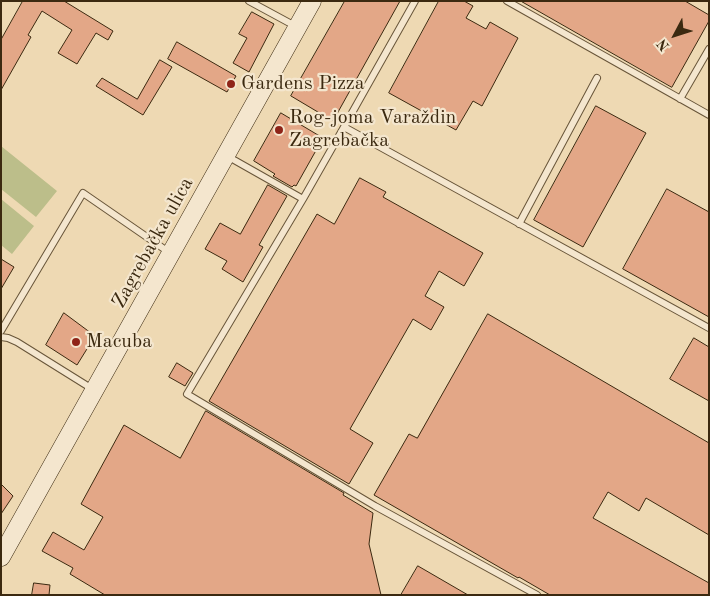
<!DOCTYPE html>
<meta charset="utf-8">
<style>
body{margin:0}
#map{position:relative;width:710px;height:596px;overflow:hidden;background:#eed9b3;font-family:"Old Standard TT",serif}
canvas{display:block}
.frame{position:absolute;inset:0;border:2px solid #3b2910;pointer-events:none}
.north{position:absolute;left:650px;top:10px;width:50px;height:50px;-webkit-text-stroke:4px #f4e6ce;paint-order:stroke;rotate:230deg;font-size:14px;font-weight:700;line-height:20px;text-align:center;color:#3b2910}
.north::after{content:'';display:block;margin:auto;width:18px;height:22px;background:#3b2910;clip-path:polygon(50% 0,100% 100%,50% 72%,0 100%)}
</style>
<div id="map">
<canvas width="710" height="596"></canvas>
<div class="frame"></div>
<div class="north">N</div>
</div>
<script>
const c = document.querySelector('canvas').getContext('2d');
c.lineJoin = 'round';
function fill(path, color) {
  c.fillStyle = color;
  c.fill(path, 'evenodd');
}
function stroke(path, color, width, dash) {
  c.strokeStyle = color;
  c.lineWidth = width;
  c.lineCap = dash ? 'butt' : 'round';
  c.setLineDash(dash || []);
  c.stroke(path);
}
function drawText(font, color, halo, rows, align = 'center') {
  c.font = font + ' "Old Standard TT",serif';
  c.lineWidth = 4.5;
  c.setLineDash([]);
  c.textBaseline = 'middle';
  c.strokeStyle = halo;
  c.fillStyle = color;
  for (const [text, x, y, turn = 0] of rows) {
    c.save();
    c.translate(x, y);
    c.rotate((+turn || 0) * Math.PI / 180);
    c.textAlign = isNaN(turn) ? turn : align;
    if (halo) c.strokeText(text, 0, 0);
    c.fillText(text, 0, 0);
    c.restore();
  }
}
const green = new Path2D(`
 M1 146 57 191 36 217 1 189Z
 M1 199 34 226 12 254 1 245Z`);
const building = new Path2D(`
 M23 1H64L113 31 108 40 96 33 77 64 58 53 72 30 42 11 28 35 31 37 1 90V40Z
 M345 1H400L333 121 291 96Z
 M439 1H464L473 6 466 18 486 29 490 22 518 38 482 106 473 101 456 130 389 93Z
 M521 1H685L709 15V21L672 87Z
 M252 12 274 24 249 72 233 63 247 38 239 34Z
 M177 42 236 76 227 92 168 59Z
 M160 60 172 67 143 115 96 86 102 78 137 99Z
 M596 106 646 133 583 247 534 220Z
 M281 113 323 138 296 186 294 185 292 187 273 176 275 174 254 161Z
 M360 178 386 192 383 197 483 253 464 286 439 271 425 296 444 307 431 330 413 319 350 429 373 443 349 484 209 401 317 214 334 224Z
 M268 185 287 196 259 245 263 247 243 282 222 269 227 261 205 249 220 223 240 234Z
 M667 189 709 212V317L623 269Z
 M1 259 14 267 1 289Z
 M64 313 95 336 77 365 46 345Z
 M488 314 709 443V535L646 498 639 511 608 492 593 518 709 583V595H550L519 577 518 578 374 495 409 434 417 438Z
 M694 338 709 347V401L670 379Z
 M177 363 193 373 185 386 169 377Z
 M206 411 344 493 343 495 373 513 369 544 381 595H105L70 574 73 568 42 551 53 532 84 550 103 517 81 504 124 425 180 458Z
 M1 484 13 496 1 514Z
 M418 566 468 595H401Z
 M34 583 50 585 49 595H32Z`);
const lane = new Path2D(`
 M249 1 297 27
 M507 1 709 115
 M680 99 709 49
 M344 127 415 1
 M227 156 303 199 187 394 375 506 537 595
 M303 199 344 127 709 328
 M519 224 597 78
 M1 331 83 193 170 253
 M1 337 8 338 17 342 94 390`);
const secondary = new Path2D(`
 M1 557 312 1`);
const markers = [
 [231,84,5,"#8f2418"],
 [279,130,5,"#8f2418"],
 [76,342,5,"#8f2418"]
];
const poiNames = [
 ["Gardens Pizza",241,84],
 ["Rog-joma Varaždin",289,118],
 ["Zagrebačka",289,141],
 ["Macuba",86,342]
];
const streetNames = [
 ["Zagrebačka ulica",153,243,-61]
];
fill(green, '#bcbe8a');
fill(building, '#e3a787');
stroke(building, '#3b2910', 1);
stroke(lane, '#685539', 8);
stroke(secondary, '#3b2910', 19);
stroke(lane, '#f4e6ce', 6);
stroke(secondary, '#f4e6ce', 18);
for (const [x, y, r, color] of markers) {
  const dot = new Path2D();
  dot.arc(x, y, r, 0, 2 * Math.PI);
  c.fillStyle = color;
  c.fill(dot);
  stroke(dot, '#f4e6ce', 2);
}
drawText('20px', '#3b2910', '#f4e6ce', poiNames, 'left');
drawText('20px', '#3b2910', '#f4e6ce', streetNames);
</script>
